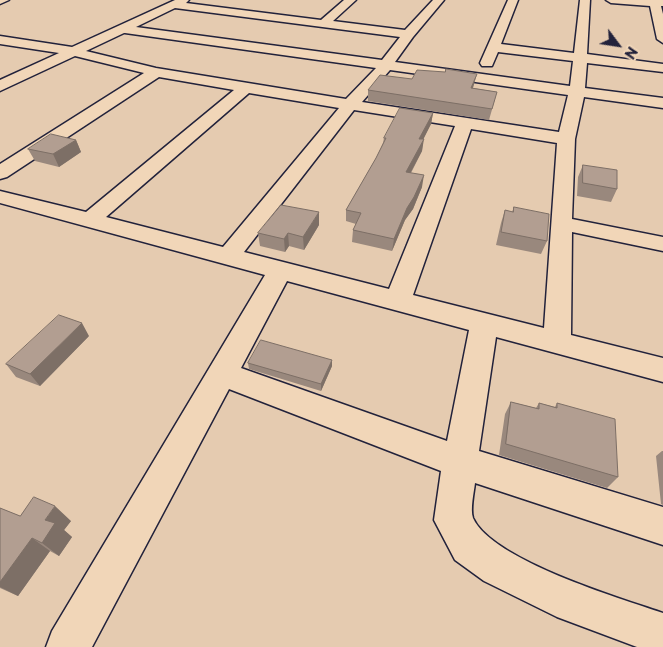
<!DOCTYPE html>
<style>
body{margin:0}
#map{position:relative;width:663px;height:647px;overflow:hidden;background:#e5cbb0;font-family:"Playpen Sans",sans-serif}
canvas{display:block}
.north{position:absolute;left:593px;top:20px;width:50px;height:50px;-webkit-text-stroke:4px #f1d6b8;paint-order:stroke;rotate:121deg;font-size:14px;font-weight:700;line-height:20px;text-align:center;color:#22223b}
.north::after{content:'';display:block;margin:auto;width:18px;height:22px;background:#22223b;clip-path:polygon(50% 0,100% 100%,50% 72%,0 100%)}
</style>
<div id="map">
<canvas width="663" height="647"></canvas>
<div class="north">N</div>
</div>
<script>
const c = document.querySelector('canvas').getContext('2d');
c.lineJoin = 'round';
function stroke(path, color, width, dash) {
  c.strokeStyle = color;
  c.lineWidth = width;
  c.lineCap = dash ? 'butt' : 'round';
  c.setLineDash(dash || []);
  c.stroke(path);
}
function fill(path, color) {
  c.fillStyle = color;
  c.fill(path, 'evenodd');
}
const minor = new Path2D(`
 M0 0H9L0 4Z
 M175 0H189L186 3 321 20 344 0H356L333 21 405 30 433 0H444L413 37 395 62 570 86 573 61 498 52 492 66H482L480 63 508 0H518L501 44 574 53 580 0H590L587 54 663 64V72L587 63 585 88 663 98V108L584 97 575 139 572 219 663 237V251L572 232 571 335 663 358V382L496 337 479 451 663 507V545L475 483C474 492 470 509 473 518 492 560 619 598 663 613V647H637L557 617 484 581 455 560 434 520 441 471 229 389 92 647H46L52 631 265 275 0 203V191L86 212 234 90 159 77 7 177 0 179V164L144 73 75 56 0 91V80L59 53 0 44V36L72 47ZM175 8 400 37 382 60 136 27ZM124 33H125L376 68 346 99 156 68 86 51ZM390 70 568 95 559 132 362 102ZM249 93 339 108 223 247 106 217ZM354 110 455 126 389 289 244 252ZM471 129 557 143 544 328 413 295ZM287 281 469 330 447 441 241 368Z
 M606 0H663V6H661L663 14V43L657 39 650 6 611 3Z`);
const wall = new Path2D(`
 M412 79 474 84 473 88 497 92 489 120 368 101V90Z
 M433 113 431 124 423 139 422 151 411 173 422 187 413 209 405 220 392 251 352 242 353 230 356 224 346 221V210L376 158 383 143 384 138Z
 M76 140 81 152 59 167 35 161 28 149Z
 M583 165 617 189 611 202 577 196 578 177Z
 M514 207 547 241 541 254 496 245 501 223 505 210 512 212Z
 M319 225 304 250 289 246 285 252 260 246 258 233Z
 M89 336 40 386 16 377 6 364Z
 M248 363 332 366 321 391 249 369Z
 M511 402 536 408 539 403 555 407 557 403 618 477 607 488 499 455 505 414Z
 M662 451H663V505L661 504 656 456Z
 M0 508 20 516 71 521 64 530 72 537 59 556 50 551 18 596 0 588Z`);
const shadedWall = new Path2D(`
 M477 74 474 84 469 99 471 88Z
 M433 113 431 124 418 150 419 139Z
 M424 139 422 151 405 183 406 172Z
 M76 140 81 152 59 167 53 154Z
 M424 175 422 187 413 209 405 220 392 251 394 239 407 208Z
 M319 212V225L304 250 303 237Z
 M288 233 289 246 285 252 284 239Z
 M82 323 89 336 40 386 30 374Z
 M332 360V366L321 391V384Z
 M55 506 71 521 64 530 72 537 59 556 42 543 45 520Z
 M32 538 50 551 18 596 0 587V582Z`);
const building = new Path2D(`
 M446 69 477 74 471 88 497 92 492 109 368 90 380 75 412 79 417 70 445 72Z
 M400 108 433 113 419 139H424L406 172 424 175 414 197 407 208 394 239 353 230 361 213 346 210 376 158 386 138H384Z
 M51 134 76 140 53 154 28 149Z
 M583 165 617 170V189L583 183Z
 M281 205 319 212 303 237 288 233 284 239 258 233Z
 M514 207 549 214 547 241 501 232 505 210 513 212Z
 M59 315 82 323 30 374 6 364Z
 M261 340 332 360 321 384 248 363Z
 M511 402 539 409V403L557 408V403L615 419 618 477 506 444Z
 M34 497 55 506 45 520 55 523 42 543 32 538 0 582V508L20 516Z`);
stroke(minor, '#22223b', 3);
fill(minor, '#f1d6b8');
fill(wall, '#99887d');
fill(shadedWall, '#7d6f66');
fill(building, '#b29e91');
stroke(building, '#7d6f66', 1);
</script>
